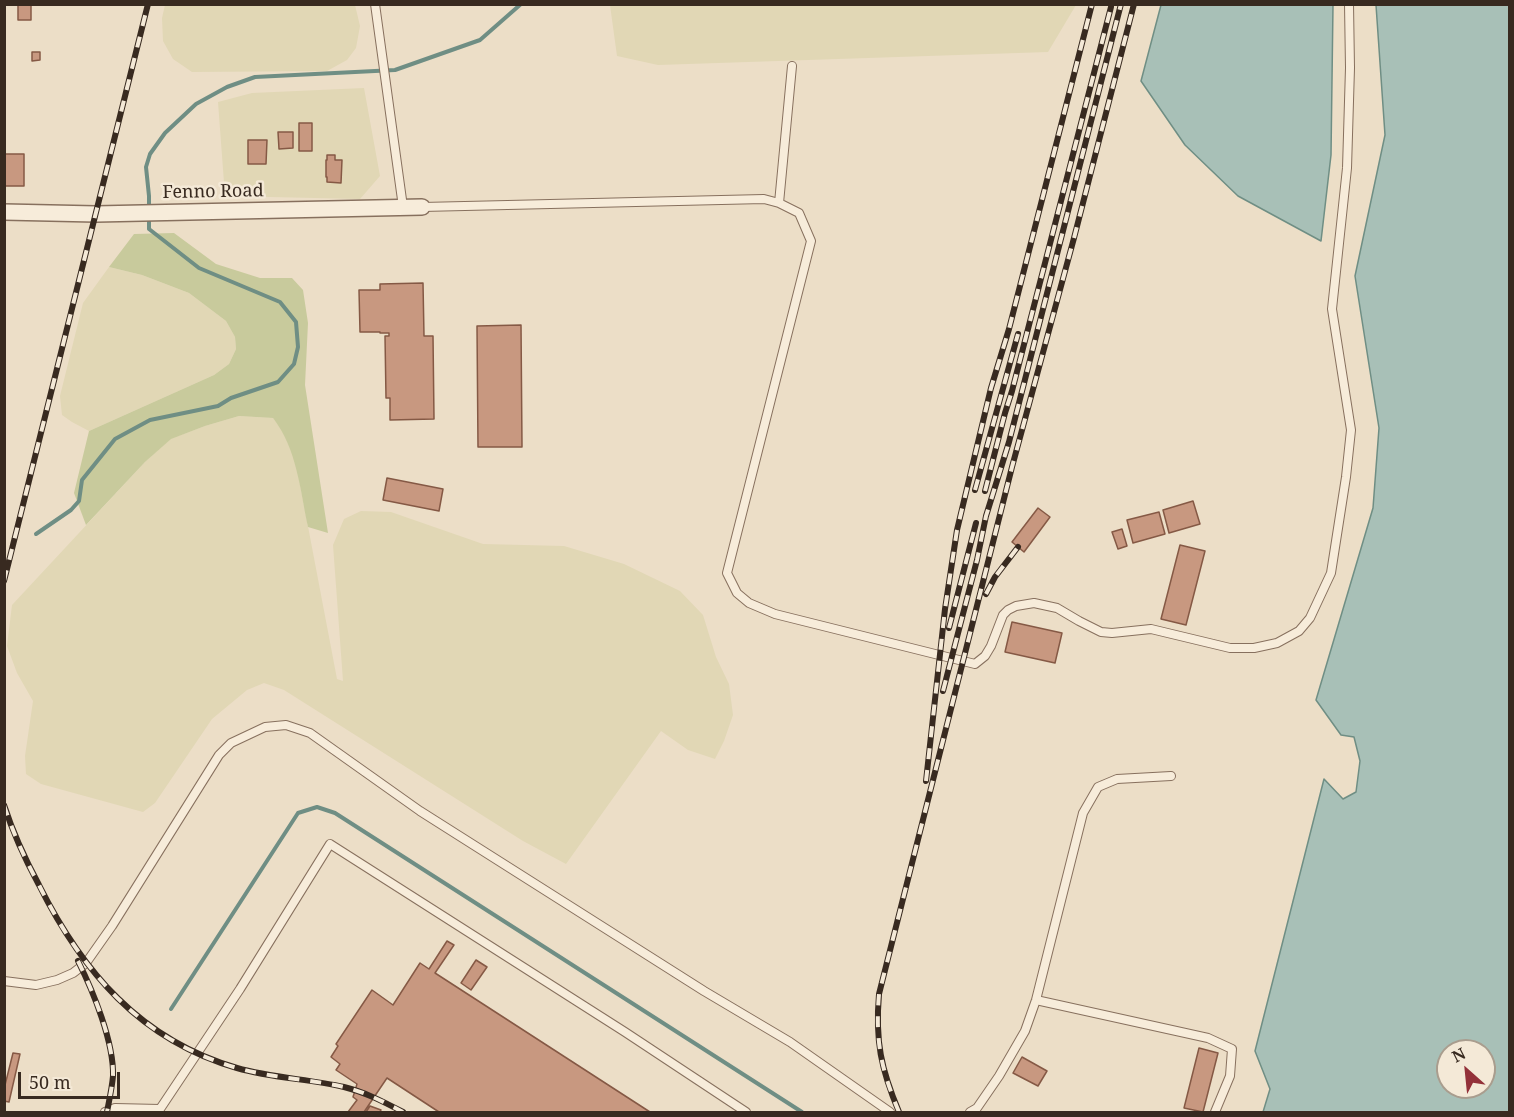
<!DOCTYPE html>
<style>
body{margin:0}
#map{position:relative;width:1514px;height:1117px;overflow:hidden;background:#ecdec7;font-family:"Noto Serif",serif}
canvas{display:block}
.frame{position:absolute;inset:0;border:6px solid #382a20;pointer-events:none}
.north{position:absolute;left:1436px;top:1039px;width:60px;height:60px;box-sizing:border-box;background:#f4e9d7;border:2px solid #a99d8e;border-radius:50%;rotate:333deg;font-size:16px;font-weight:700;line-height:24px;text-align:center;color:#382a20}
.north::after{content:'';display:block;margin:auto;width:21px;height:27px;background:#933139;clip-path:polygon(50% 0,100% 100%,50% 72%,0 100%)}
.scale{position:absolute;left:18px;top:1072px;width:102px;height:27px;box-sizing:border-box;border:3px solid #382a20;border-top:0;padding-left:8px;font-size:18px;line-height:21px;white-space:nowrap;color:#382a20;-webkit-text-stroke:4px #f4e9d7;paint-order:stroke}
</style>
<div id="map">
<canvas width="1514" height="1117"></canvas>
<div class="frame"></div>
<div class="north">N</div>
<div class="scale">50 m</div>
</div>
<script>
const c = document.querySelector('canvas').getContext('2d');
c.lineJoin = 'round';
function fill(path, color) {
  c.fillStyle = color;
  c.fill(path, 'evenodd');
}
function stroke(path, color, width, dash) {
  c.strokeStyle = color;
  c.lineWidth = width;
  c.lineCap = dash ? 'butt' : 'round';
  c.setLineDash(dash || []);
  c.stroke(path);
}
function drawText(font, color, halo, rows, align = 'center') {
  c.font = font + ' "Noto Serif",serif';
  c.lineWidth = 5;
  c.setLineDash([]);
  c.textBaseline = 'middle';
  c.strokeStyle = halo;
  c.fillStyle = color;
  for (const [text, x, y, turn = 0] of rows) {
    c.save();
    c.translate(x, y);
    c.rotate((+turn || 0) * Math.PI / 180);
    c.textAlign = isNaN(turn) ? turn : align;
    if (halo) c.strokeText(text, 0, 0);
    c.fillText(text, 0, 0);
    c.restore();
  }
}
const farmland = new Path2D(`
 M355 5 360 26 356 48 347 60 327 71 192 72 173 59 163 41 162 18 165 5Z
 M610 5V4L1076 5 1048 52 658 65 617 56Z
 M364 88 380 176 360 199 225 196 218 102 252 93Z
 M109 267 142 275 189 293 226 321 235 337 236 349 229 364 214 375 89 431 72 422 62 415 60 396 83 303Z
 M239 416 273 418 282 429 295 458 337 679 343 681 333 545 344 519 361 511 391 512 483 544 564 546 624 564 680 591 703 615 716 657 729 684 733 715 724 741 715 759 688 750 661 731 566 864 523 841 284 690 264 683 247 690 212 719 155 803 143 812 41 784 26 774 25 756 33 701 17 673 7 646 12 605 145 462 170 439 205 426Z`);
const green = new Path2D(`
 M174 233 216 264 260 278H292L303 290 308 323 305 385 328 533 308 527C300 489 297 449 273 418L239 416 205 426 171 439 145 462 86 525 74 493 89 431 214 375 229 364 236 349 235 337 226 321 189 293 142 275 109 267 134 234Z`);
const water = new Path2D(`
 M1161 5H1333L1331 155 1321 241 1238 196 1185 145 1141 81Z
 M1376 5H1509V1112H1263L1270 1089 1255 1051 1324 779 1343 799 1356 792 1360 761 1354 737 1341 735 1316 700 1373 508 1379 428 1355 276 1385 135ZM1448 1051H1484V1087H1448Z`);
const stream = new Path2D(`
 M149 208V196L146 167 150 154 165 133 196 104 227 87 255 77 395 70 480 40 521 4
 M36 534 71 510 79 501 82 480 115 439 150 420 218 406 231 398 278 382 294 364 298 347 296 322 280 302 199 268 149 229V216
 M171 1009 298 813 317 807 335 813 802 1112`);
const building = new Path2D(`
 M31 4V20H18V5Z
 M32 52H40V60L32 61Z
 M299 123H312V151H299Z
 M278 132H293V148L279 149Z
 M248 140H267L266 164H248Z
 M4 154H24V186H4Z
 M327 155H335V160H342L341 183 327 182V177H326V160H327Z
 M423 283 424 336H433L434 419 390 420V398H386L385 336H389V333H380V332H360L359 290H380V284Z
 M521 325 522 447H478L477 326Z
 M387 478 443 489 439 511 383 500Z
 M1193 501 1200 524 1169 533 1163 510Z
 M1038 508 1050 517 1024 552 1012 542Z
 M1159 512 1165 534 1133 543 1127 520Z
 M1122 529 1127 546 1118 549 1112 532Z
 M1180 545 1205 551 1186 625 1161 619Z
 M1012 622 1062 633 1055 663 1005 652Z
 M447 941 454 945 435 973 650 1112H439L387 1078 364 1112H348L357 1100 353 1097 357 1084 336 1070 340 1064 331 1057 338 1046 336 1044 372 990 393 1005 420 963 429 969Z
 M476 960 487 967 471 990 461 983Z
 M1199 1048 1218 1053 1203 1112 1184 1108Z
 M13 1053 20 1054 9 1102 4 1101V1089Z
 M1022 1057 1047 1071 1038 1086 1013 1073Z
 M370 1106 381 1110 380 1112H366Z`);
const lane = new Path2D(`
 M375 4 403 207
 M779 203 792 66
 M422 207 764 199 779 203 799 213 811 241 727 573 737 593 749 603 775 614 975 664 985 656 991 646 1003 615 1008 610 1016 606 1034 603 1057 608 1079 621 1101 632 1112 633 1151 629 1230 648H1254L1277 643 1299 631 1310 618 1331 573 1346 477 1351 430 1332 309 1347 168 1350 68 1349 4
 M4 981 36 985 57 980 73 973 86 963 112 926 219 755 231 743 265 727 286 725 310 733 420 811 704 991 790 1042 890 1112
 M1036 1000 1208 1038 1232 1049 1230 1076 1215 1112
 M105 1112 115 1108 160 1109
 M158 1112 240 989 330 844 625 1032 746 1112
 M970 1112 977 1108 999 1076 1025 1031 1036 1000 1083 813 1098 787 1117 779 1171 776`);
const street = new Path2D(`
 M4 212 96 214 422 207`);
const rail = new Path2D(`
 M975 490 1018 334
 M985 491 1005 413 1012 391 1111 7
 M4 581 148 4
 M986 594 995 577 1018 547
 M949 628 976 523
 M943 691 977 560 986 516 1009 442 1121 4
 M926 781 945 609 957 530 991 388 1009 329 1092 4
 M4 805C13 833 25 859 39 885 82 971 140 1040 237 1068 272 1078 309 1079 344 1087 365 1092 384 1102 403 1112
 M78 961C93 991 114 1042 113 1076 112 1088 109 1101 107 1112
 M899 1112C881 1069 875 1041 879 994L1012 467 1074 238 1134 4`);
const streetNames = [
 ["Fenno Road",213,192,-1]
];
fill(farmland, '#e1d7b5');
fill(green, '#c8ca9c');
fill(water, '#a8c0b7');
stroke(water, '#6f8e84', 1.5);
stroke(stream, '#6f8e84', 4);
fill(building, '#c89880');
stroke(building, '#855945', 1.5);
stroke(lane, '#87705e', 10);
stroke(street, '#87705e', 18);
stroke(lane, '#f7ecda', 8);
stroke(street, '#f7ecda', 15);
stroke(rail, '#382a20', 6);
stroke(rail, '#f4e9d7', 4, [11]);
drawText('18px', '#382a20', '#f4e9d7', streetNames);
</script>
